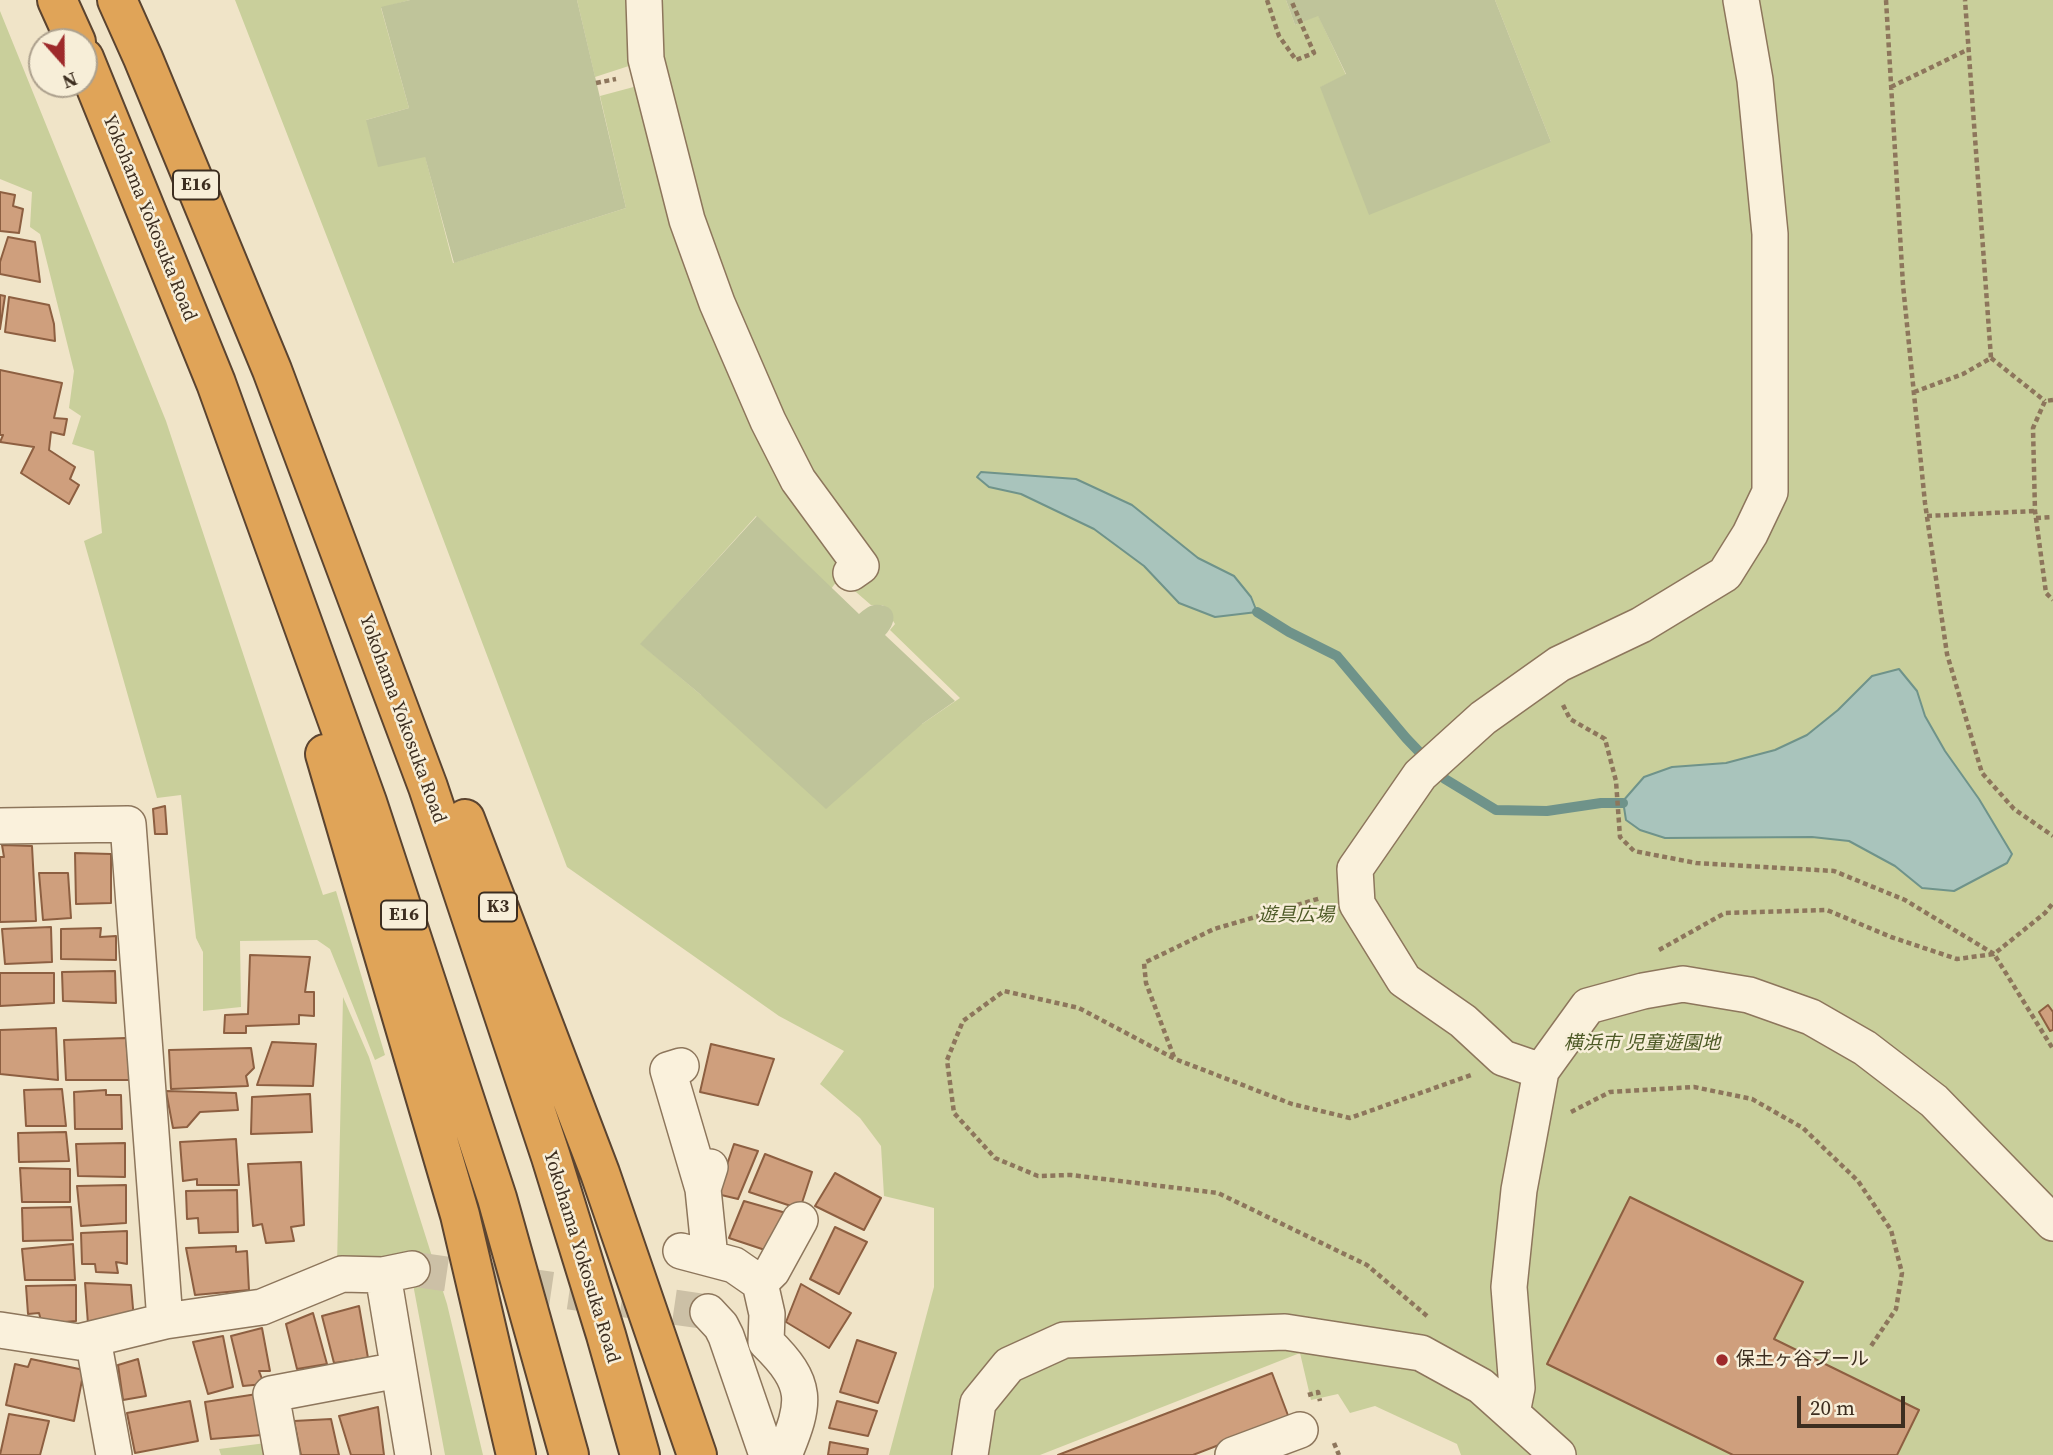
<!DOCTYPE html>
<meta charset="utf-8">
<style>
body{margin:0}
#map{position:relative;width:2053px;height:1455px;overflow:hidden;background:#f0e4c8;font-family:"Source Serif 4",serif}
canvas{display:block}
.north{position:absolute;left:28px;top:28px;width:70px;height:70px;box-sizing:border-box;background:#f7eed8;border:2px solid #ada18e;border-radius:50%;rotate:159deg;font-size:19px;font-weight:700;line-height:28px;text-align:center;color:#3d2e20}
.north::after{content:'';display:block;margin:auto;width:24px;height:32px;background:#9e2a2b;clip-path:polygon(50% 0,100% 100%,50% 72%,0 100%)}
.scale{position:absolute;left:1797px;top:1396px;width:108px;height:32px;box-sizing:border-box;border:4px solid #3d2e20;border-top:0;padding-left:9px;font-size:21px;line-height:24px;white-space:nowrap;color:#3d2e20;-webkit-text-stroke:5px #f7eed8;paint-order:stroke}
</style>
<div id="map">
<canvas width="2053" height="1455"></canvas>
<div class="north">N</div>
<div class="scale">20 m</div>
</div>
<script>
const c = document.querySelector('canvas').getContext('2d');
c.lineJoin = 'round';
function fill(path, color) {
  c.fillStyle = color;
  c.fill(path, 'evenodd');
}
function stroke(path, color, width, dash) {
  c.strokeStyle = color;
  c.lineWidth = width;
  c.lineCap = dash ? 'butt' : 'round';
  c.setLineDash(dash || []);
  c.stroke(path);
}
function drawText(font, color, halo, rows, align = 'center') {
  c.font = font + ' "Source Serif 4","Noto Sans JP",serif';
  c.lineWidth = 5;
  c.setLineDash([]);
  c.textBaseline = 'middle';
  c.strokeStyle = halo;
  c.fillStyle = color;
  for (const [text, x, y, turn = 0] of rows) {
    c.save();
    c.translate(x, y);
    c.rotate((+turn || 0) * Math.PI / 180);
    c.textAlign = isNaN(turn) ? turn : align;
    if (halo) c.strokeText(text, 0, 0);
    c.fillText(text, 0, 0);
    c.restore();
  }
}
const green = new Path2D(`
 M235 0H410L381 8 409 108 366 120 425 156 453 263 626 208 600 96 641 85 635 64 595 77 577 0H1286L1295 25 1318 15 1346 75 1321 87 1551 142 1495 0H2053V1455H1461L1457 1444 1375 1406 1350 1413 1338 1394 1311 1400 1300 1353 1040 1455H889L934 1287V1208L884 1196 881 1146 860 1118 820 1084 844 1051 779 1016 567 867 400 425ZM756 516 831 589 846 569 849 586 871 605H883L895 624 890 630 960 698 922 724 701 695 641 644Z
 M0 11 166 421 323 895 336 891 385 1055 375 1060 330 949 317 940 240 941 241 1007 203 1011V952L196 938 181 795 157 798 84 541 102 533 94 451 72 444 81 416 69 408 74 371 40 234 30 227 32 192 0 179Z
 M343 997 369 1057 447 1304 483 1455H445L407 1252 337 1265Z
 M266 1443 269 1455H221L219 1449Z`);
const cemetery = new Path2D(`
 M410 0H577L626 208 454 263 425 157 378 167 366 120 409 108 381 7Z
 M1286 0H1495L1551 142 1369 215 1320 87 1346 74 1318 16 1295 25Z
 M757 516 859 614C864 610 868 606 874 605 896 603 899 621 885 635L955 701 922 724 826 809 701 695 640 644Z`);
const water = new Path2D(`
 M981 472 1076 479 1132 505 1198 558 1234 576 1251 597 1257 612 1215 617 1179 603 1144 566 1094 529 1021 494 989 487 977 477Z
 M1899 669 1917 691 1925 716 1945 751 1979 799 2012 854 2007 863 1954 891 1922 888 1895 866 1849 841 1812 837 1665 838 1640 830 1626 820 1623 801 1644 777 1672 767 1726 763 1775 750 1807 735 1838 710 1872 676Z`);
const stream = new Path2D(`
 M1257 612 1289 632 1337 656 1406 738 1445 779 1496 810 1547 811 1601 803H1623`);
const building = new Path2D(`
 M0 192 15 195 13 206 23 209 19 233 0 231Z
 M8 237 35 242 40 282 0 274V262Z
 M0 295 5 296 0 329Z
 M9 297 49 305 54 324 55 341 5 332Z
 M0 370 62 383 54 418 67 419 64 435 51 432 49 450 75 467 70 479 79 485 69 504 21 473 34 447 0 442 3 435H0Z
 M165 806 167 834H155L153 809Z
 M2 845 32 846 36 921 0 922V857H4Z
 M75 853 111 854V903L76 904Z
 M39 873H68L71 918 43 920Z
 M51 927 52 962 5 964 2 929Z
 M101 928 100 937 116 936V960L61 959V929Z
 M250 955 310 957 305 992H314V1016L299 1015V1024L246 1026V1033H224L225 1015 248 1014Z
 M115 971 116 1003 63 1001 62 972Z
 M0 973H54V1003L0 1006Z
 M2048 1005 2053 1012V1030L2050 1031 2039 1012Z
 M56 1028 58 1080 0 1074V1030Z
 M126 1038 130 1080H66L64 1040Z
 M272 1042 316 1044 313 1086 257 1085Z
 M711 1044 774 1059 758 1105 700 1092Z
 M251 1048 254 1068 246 1076 248 1086 171 1089 169 1050Z
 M62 1089 66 1126H26L24 1090Z
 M106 1090V1095H121L122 1129H75L74 1092Z
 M166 1091 236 1093 238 1110 200 1112 187 1127 173 1128Z
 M310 1094 312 1132 251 1134 252 1097Z
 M66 1132 69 1161 19 1162 18 1133Z
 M236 1139 239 1185H197V1179L183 1181 180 1142Z
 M125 1143V1177L78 1176 76 1144Z
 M734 1144 758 1151 738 1199 717 1194Z
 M765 1154 812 1172 800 1209 749 1192Z
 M301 1162 304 1225 291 1227 294 1241 266 1243 262 1224 253 1226 248 1164Z
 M20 1168 70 1169V1202H22Z
 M835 1173 881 1198 864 1230 815 1206Z
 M126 1185V1223L81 1226 77 1186Z
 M237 1190 238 1232 199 1233 198 1218 187 1219 186 1191Z
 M1630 1197 1803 1282 1774 1339 1919 1410 1897 1455H1733L1547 1364Z
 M744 1201 786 1213 768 1251 729 1238Z
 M71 1207 73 1240 23 1241 22 1208Z
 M835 1227 867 1242 839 1294 810 1279Z
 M127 1231V1264L116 1262 118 1273 96 1272 95 1264H82L81 1233Z
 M73 1244 75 1280H25L22 1249Z
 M236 1246V1252L247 1251 249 1290 195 1295 186 1248Z
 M85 1283 131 1285 134 1320 88 1324Z
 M801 1284 851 1313 829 1348 786 1322Z
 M76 1285V1321L42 1324 39 1313 28 1314 26 1286Z
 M359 1306 368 1358 334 1363 322 1316Z
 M313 1313 327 1364 297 1369 286 1324Z
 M262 1328 270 1371H259L264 1384 243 1386 231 1336Z
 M223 1336 233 1387 208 1394 193 1342Z
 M857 1340 896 1353 878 1403 840 1392Z
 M31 1359 84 1370 74 1421 6 1405 15 1364 28 1367Z
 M138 1359 146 1396 123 1400 118 1365Z
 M1272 1373 1289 1418 1193 1455H1058Z
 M257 1394 262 1435 211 1439 205 1402Z
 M190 1401 198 1441 135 1453 127 1413Z
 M837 1401 877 1411 868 1436 829 1428Z
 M378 1407 384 1455H351L339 1416Z
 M9 1414 49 1421 40 1455H0Z
 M331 1419 339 1455H301L294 1421Z
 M830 1442 868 1449 867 1455H828Z`);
const minorTunnel = new Path2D(`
 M412 1269 708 1312`);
const path = new Path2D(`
 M1267 0 1279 36 1296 60 1314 53 1291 0
 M1886 0 1903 285 1925 503 1947 654 1982 773 2014 809 2053 836
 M596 83 616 79
 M1891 87 1969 49
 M1991 358 2045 401
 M1914 392 1963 374 1991 358 1965 0
 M2053 400 2045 401 2033 428 2035 511 2046 593 2053 600
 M1927 516 2035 511
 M2036 518 2053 517
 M1563 705 1570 719 1605 739 1616 781 1620 837 1634 851 1696 863 1834 871 1905 900 1994 954 2045 913 2053 903
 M1659 950 1725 913 1827 910 1891 937 1957 959 1994 954 2053 1049
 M1174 1057 1146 983 1144 963 1214 929 1321 898
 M1571 1112 1610 1092 1694 1087 1752 1099 1803 1128 1858 1181 1891 1230 1902 1273 1896 1309 1871 1346
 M1427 1316 1367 1265 1218 1193 1071 1175 1038 1176 995 1158 954 1113 947 1060 963 1021 1004 991 1079 1008 1175 1059 1292 1104 1350 1118 1471 1075
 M1308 1395 1318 1392 1320 1401
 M1334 1443 1339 1455`);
const minor = new Path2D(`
 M644 0 646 59 687 220 717 303 768 421 798 480 861 566 851 573
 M0 826 128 824 165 1321
 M681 1066 668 1070 703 1189
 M1541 1071 1503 1058 1463 1021 1404 980 1357 904 1355 869 1420 775 1483 718 1559 664 1641 625 1725 574 1750 534 1770 492V234L1755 80 1741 0
 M681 1251 734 1265 760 1283 767 1314 766 1342C809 1384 806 1402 784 1455
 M710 1258 703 1189 710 1167
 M383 1275 413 1455
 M760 1283 772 1271 800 1220
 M708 1312 721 1326 726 1336 767 1455
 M0 1330 79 1342 165 1321 262 1307 342 1274 383 1275 412 1269
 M93 1339 114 1455
 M1512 1413 1517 1388 1509 1287 1519 1190 1539 1082 1541 1071 1588 1006 1643 991 1683 984 1749 995 1811 1017 1865 1048 1934 1101 2053 1223
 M282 1455 271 1394 398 1370
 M970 1455 978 1403 1009 1365 1064 1340 1285 1332 1421 1353 1481 1386 1558 1455
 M1233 1455 1300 1430`);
const highway = new Path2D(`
 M57 0 76 42
 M117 0 143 58 272 370 428 787 551 1157 606 1335 640 1455
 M84 58 216 383 367 802 497 1198 569 1455
 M325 754 460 1215 516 1455
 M465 819 600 1173 697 1455`);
const markers = [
 [1722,1360,7,"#9e2a2b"]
];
const shields = [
 [196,185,46],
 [498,907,38],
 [404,915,46]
];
const shieldNames = [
 ["E16",196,185],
 ["K3",498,907],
 ["E16",404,915]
];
const streetNames = [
 ["Yokohama Yokosuka Road",149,218,68],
 ["Yokohama Yokosuka Road",402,719,70],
 ["Yokohama Yokosuka Road",581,1257,73]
];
const parkNames = [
 ["遊具広場",1296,916],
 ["横浜市 児童遊園地",1642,1044]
];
const poiNames = [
 ["保土ヶ谷プール",1736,1360]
];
fill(green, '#c9cf9b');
fill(cemetery, '#bfc49a');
fill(water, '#a9c4bc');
stroke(water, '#6f938a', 2);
stroke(stream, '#6f938a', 10);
fill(building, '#cf9f7d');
stroke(building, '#8d5f41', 2);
stroke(minorTunnel, '#ccc0a6', 35, [35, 18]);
stroke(minor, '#8d765c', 38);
stroke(highway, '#5b4430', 42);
stroke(path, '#8d765c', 4.5, [5, 3.5]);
stroke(minor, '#faf1dc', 35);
stroke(highway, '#e0a458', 38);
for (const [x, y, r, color] of markers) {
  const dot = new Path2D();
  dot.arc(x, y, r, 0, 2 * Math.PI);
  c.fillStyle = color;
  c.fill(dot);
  stroke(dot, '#f7eed8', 2.5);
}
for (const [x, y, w] of shields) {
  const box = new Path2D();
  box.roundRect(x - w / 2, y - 14.5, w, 29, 5);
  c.fillStyle = '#f7eed8';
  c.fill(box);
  stroke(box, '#3d2e20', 2);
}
drawText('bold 18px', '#3d2e20', null, shieldNames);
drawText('19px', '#3d2e20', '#f7eed8', streetNames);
drawText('italic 19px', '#4d5a26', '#f7eed8', parkNames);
drawText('19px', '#3d2e20', '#f7eed8', poiNames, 'left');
</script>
